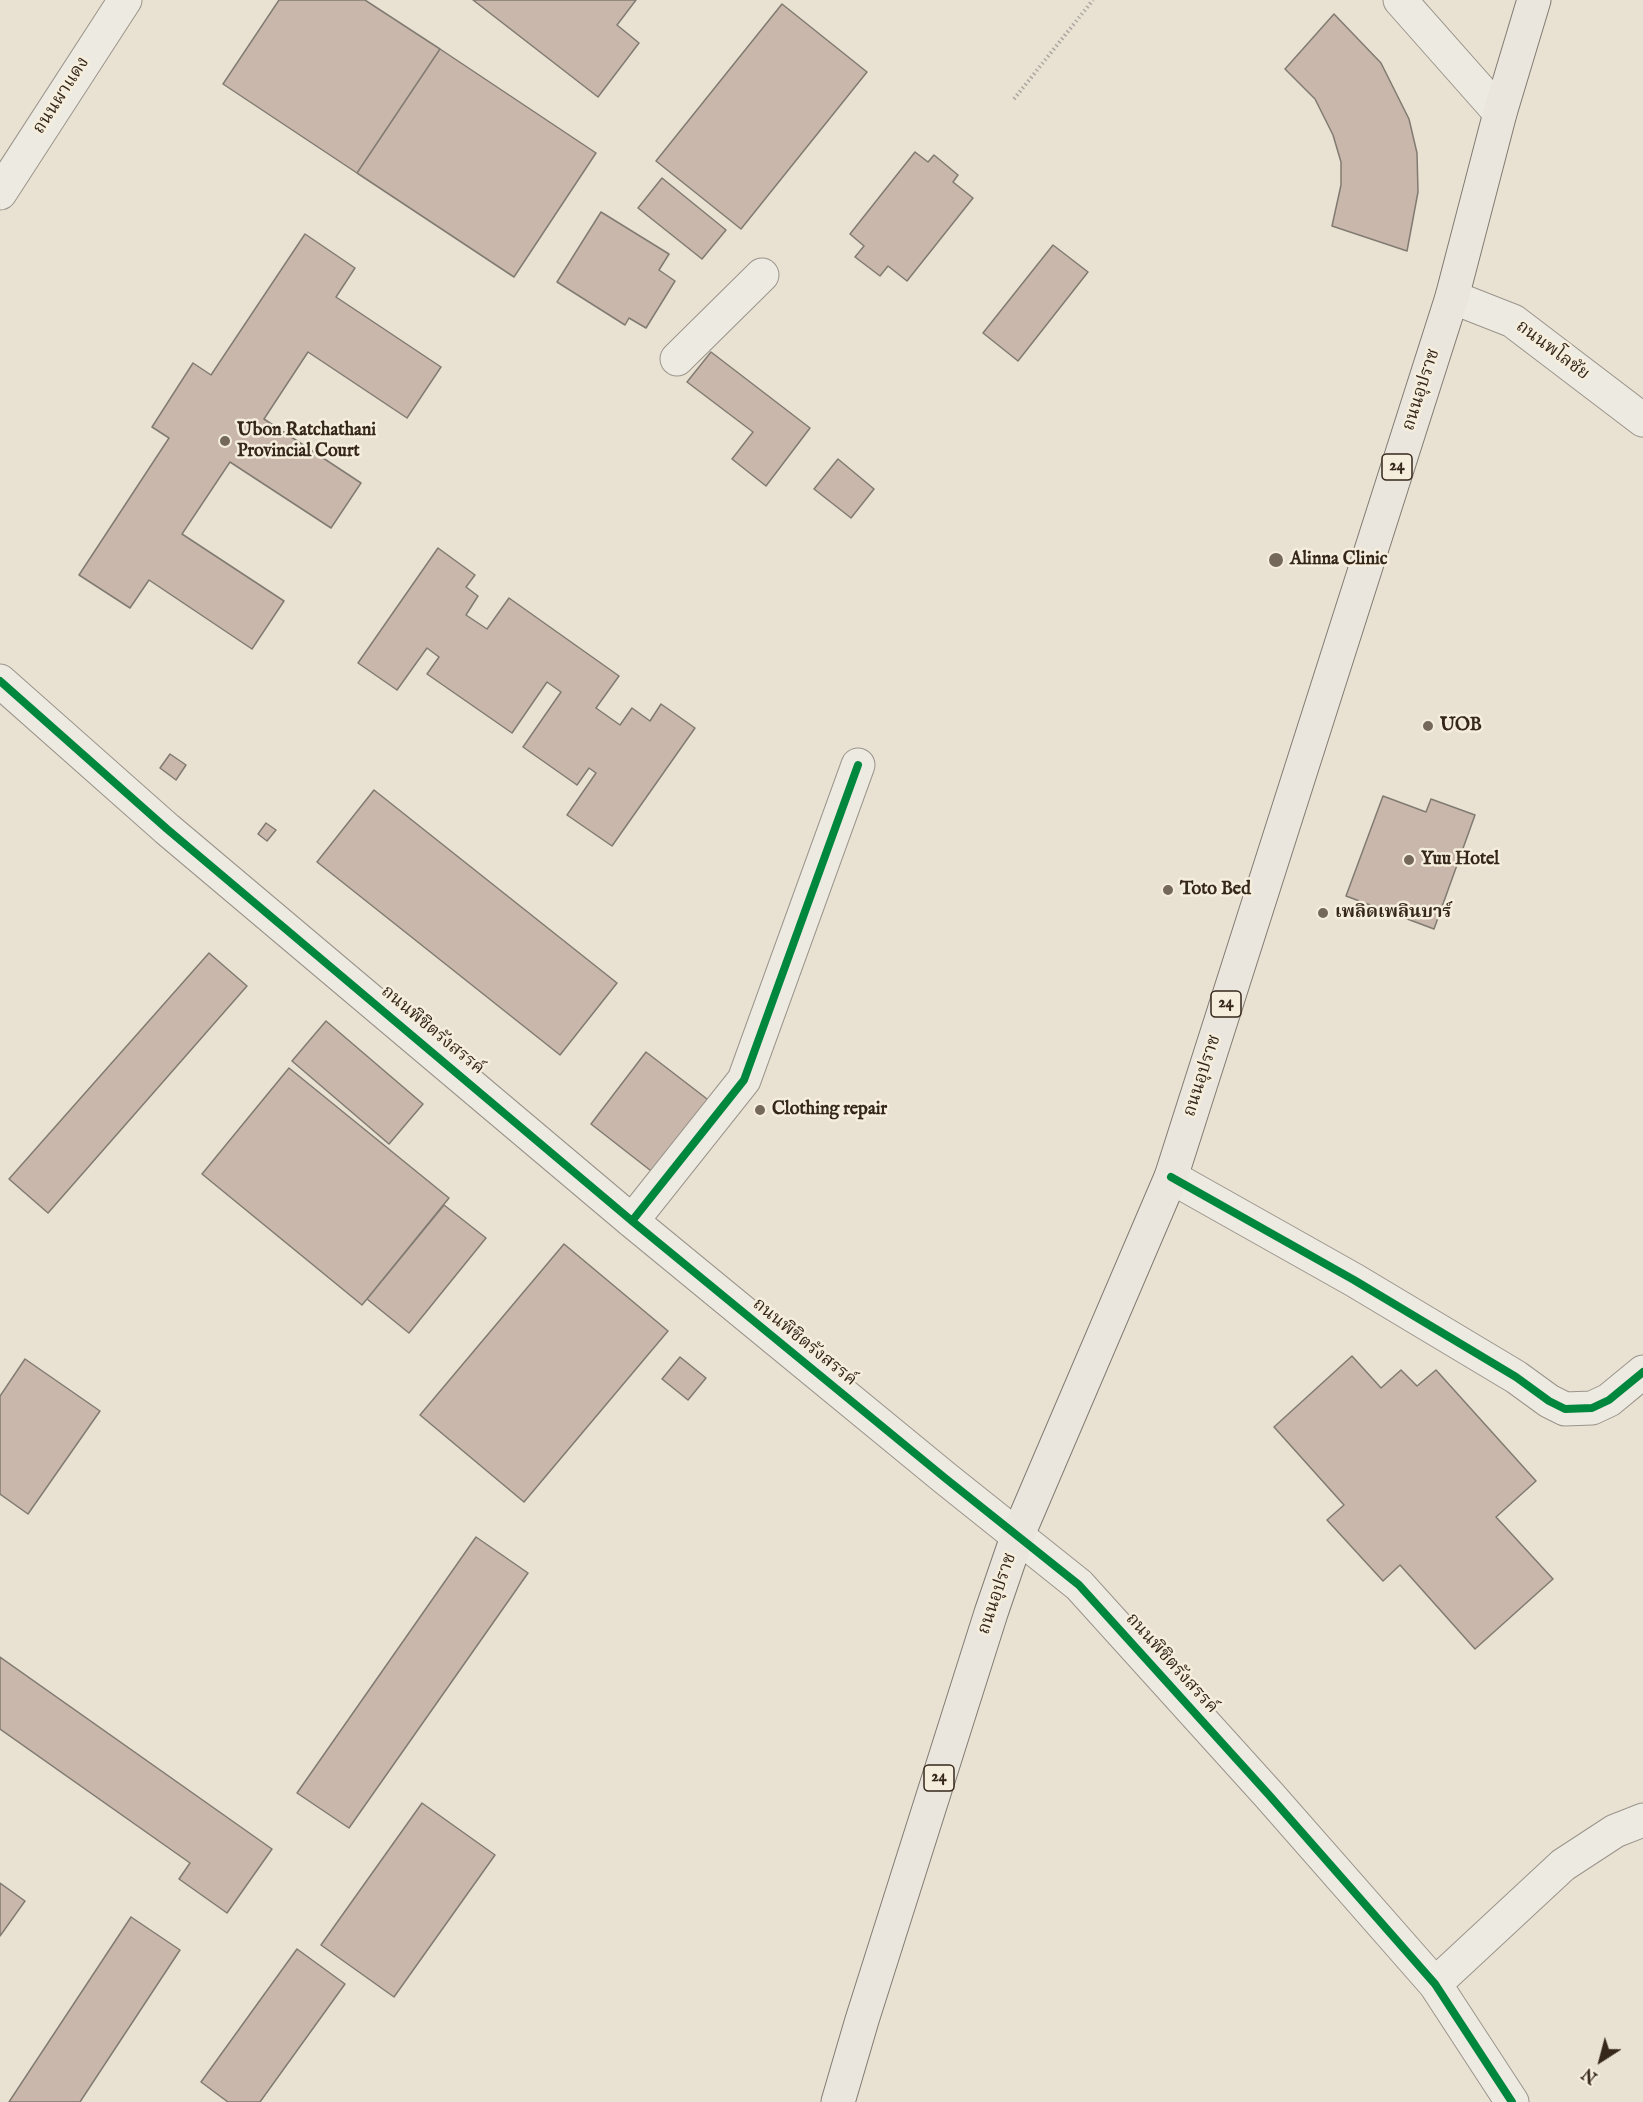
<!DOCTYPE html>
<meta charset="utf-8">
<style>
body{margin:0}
#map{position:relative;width:1643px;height:2102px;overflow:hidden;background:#e9e2d3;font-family:"IM FELL English",serif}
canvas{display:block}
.north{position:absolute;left:1571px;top:2030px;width:60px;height:60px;-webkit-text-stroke:4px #f6eedd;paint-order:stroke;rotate:216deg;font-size:16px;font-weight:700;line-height:24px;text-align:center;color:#35271a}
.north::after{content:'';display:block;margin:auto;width:21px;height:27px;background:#35271a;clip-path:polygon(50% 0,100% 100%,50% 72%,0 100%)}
</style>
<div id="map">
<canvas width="1643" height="2102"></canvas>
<div class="north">N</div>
</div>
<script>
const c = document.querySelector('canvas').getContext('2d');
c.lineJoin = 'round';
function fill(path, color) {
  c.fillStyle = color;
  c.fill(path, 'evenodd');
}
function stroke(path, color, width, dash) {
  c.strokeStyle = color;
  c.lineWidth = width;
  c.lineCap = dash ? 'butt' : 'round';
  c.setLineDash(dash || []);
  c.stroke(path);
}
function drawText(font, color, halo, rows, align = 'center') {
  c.font = font + ' "IM FELL English","Noto Serif Thai",serif';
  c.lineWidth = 5;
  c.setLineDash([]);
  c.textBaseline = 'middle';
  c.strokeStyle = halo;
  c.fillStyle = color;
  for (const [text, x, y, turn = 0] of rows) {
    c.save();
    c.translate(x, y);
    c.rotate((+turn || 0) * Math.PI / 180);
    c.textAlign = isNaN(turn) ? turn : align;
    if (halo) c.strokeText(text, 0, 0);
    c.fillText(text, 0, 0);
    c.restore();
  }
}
const building = new Path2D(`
 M279 0H365L440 49 357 173 223 84Z
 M473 0H636L617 25 639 43 598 97Z
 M782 4 867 72 741 229 656 161Z
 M1334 14 1381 63 1409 119 1417 153 1418 192 1407 251 1332 226 1341 185V162L1333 135 1315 99 1285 69Z
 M440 49 596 153 514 277 357 173Z
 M915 152 928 162 934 155 958 175 953 182 973 198 907 281 888 266 880 276 855 257 864 246 850 234Z
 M662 178 726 230 702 259 638 208Z
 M601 212 669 254 659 270 675 281 646 328 629 318 625 325 557 282Z
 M305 234 355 268 336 297 441 367 407 418 308 352 264 419 361 483 331 528 230 462 182 534 284 601 252 649 149 580 130 608 79 575 169 438 152 427 193 363 211 375Z
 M1053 245 1088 272 1018 361 983 333Z
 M711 352 810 428 766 486 732 459 753 432 687 382Z
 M838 459 874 489 851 518 814 489Z
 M438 548 475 575 466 587 478 596 466 615 487 629 509 598 619 676 596 708 620 725 632 708 650 721 661 704 695 728 612 846 567 815 596 773 589 768 577 785 523 747 561 692 547 682 512 733 427 674 439 657 427 648 397 690 358 663Z
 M170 754 186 765 176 780 160 768Z
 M374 790 617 983 560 1055 317 862Z
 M1383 796 1426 812 1431 799 1475 815 1434 929 1346 896Z
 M266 823 276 830 267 841 258 834Z
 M209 953 247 986 48 1213 9 1179Z
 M326 1021 423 1104 389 1144 292 1061Z
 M646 1052 711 1102 655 1174 591 1124Z
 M289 1068 449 1198 362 1305 202 1174Z
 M444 1205 486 1238 409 1333 367 1299Z
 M564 1244 668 1331 524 1502 420 1415Z
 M1352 1356 1381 1388 1401 1370 1417 1386 1436 1370 1536 1481 1496 1517 1553 1579 1475 1649 1400 1565 1383 1581 1327 1520 1344 1505 1274 1427Z
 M680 1357 706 1378 688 1400 662 1379Z
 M25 1359 100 1411 28 1514 0 1494V1396Z
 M476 1537 528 1573 349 1828 297 1793Z
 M0 1657 272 1849 227 1913 179 1879 190 1863 0 1729Z
 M422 1803 495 1855 394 1997 321 1945Z
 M0 1883 25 1901 0 1936Z
 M131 1917 180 1950 80 2102H9Z
 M297 1949 345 1984 260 2102H228L201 2082Z`);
const path = new Path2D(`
 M1014 99 1093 0`);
const minor = new Path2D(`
 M1400 0 1500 113
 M0 193 125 0
 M1452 297 1513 321 1643 420
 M677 359 762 275
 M0 681 167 829 632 1221 945 1478 1079 1585 1269 1795 1435 1984 1512 2102
 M1171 1177 1354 1280 1516 1377 1549 1401 1565 1409 1592 1408 1609 1400 1643 1372
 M632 1221 744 1080 858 765
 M1435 1984 1563 1865 1615 1831 1643 1820`);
const major = new Path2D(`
 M838 2102 862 2020 991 1613 1017 1537 1171 1177 1452 297 1500 113 1534 0`);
const cycleway = new Path2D(`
 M0 681 167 829 632 1221 945 1478 1079 1585 1269 1795 1435 1984 1512 2102
 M1171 1177 1354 1280 1516 1377 1549 1401 1565 1409 1592 1408 1609 1400 1643 1372
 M632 1221 744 1080 858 765`);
const markers = [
 [225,441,6,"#74685b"],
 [1276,560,8,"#74685b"],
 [1428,726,6,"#74685b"],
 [1409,860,6,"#74685b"],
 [1168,890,6,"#74685b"],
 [1323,913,6,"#74685b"],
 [760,1110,6,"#74685b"]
];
const shields = [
 [1397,467,30],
 [1226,1004,30],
 [939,1778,30]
];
const shieldNames = [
 ["24",1397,467],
 ["24",1226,1004],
 ["24",939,1778]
];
const streetNames = [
 ["ถนนผาแดง",62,96,-57],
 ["ถนนพโลชัย",1552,351,37],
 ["ถนนอุปราช",1422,390,-72],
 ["ถนนพิชิตรังสรรค์",432,1031,40],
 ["ถนนอุปราช",1203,1076,-72],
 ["ถนนพิชิตรังสรรค์",804,1343,39],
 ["ถนนอุปราช",998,1594,-71],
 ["ถนนพิชิตรังสรรค์",1171,1664,48]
];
const poiNames = [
 ["Ubon Ratchathani",237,431],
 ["Provincial Court",237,452],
 ["Alinna Clinic",1290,560],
 ["UOB",1440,726],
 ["Yuu Hotel",1421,860],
 ["Toto Bed",1180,890],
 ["เพลิดเพลินบาร์",1335,913],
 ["Clothing repair",772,1110]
];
fill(building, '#c8b7aa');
stroke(building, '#817b72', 1.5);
stroke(minor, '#9a948b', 35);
stroke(major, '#817b72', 35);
stroke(path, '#aca7a0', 4, [1.5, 3]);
stroke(minor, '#edeae2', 33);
stroke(major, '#eae6de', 33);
stroke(cycleway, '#00873e', 8);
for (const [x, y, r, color] of markers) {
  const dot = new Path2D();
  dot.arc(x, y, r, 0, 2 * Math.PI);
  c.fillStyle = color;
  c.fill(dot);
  stroke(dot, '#f6eedd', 2);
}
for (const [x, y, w] of shields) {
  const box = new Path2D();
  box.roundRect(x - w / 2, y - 13, w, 26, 4.5);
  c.fillStyle = '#f6eedd';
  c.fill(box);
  stroke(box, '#35271a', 1.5);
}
drawText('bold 16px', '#35271a', null, shieldNames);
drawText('18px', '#35271a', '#f6eedd', streetNames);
drawText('bold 18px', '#35271a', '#f6eedd', poiNames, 'left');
</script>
